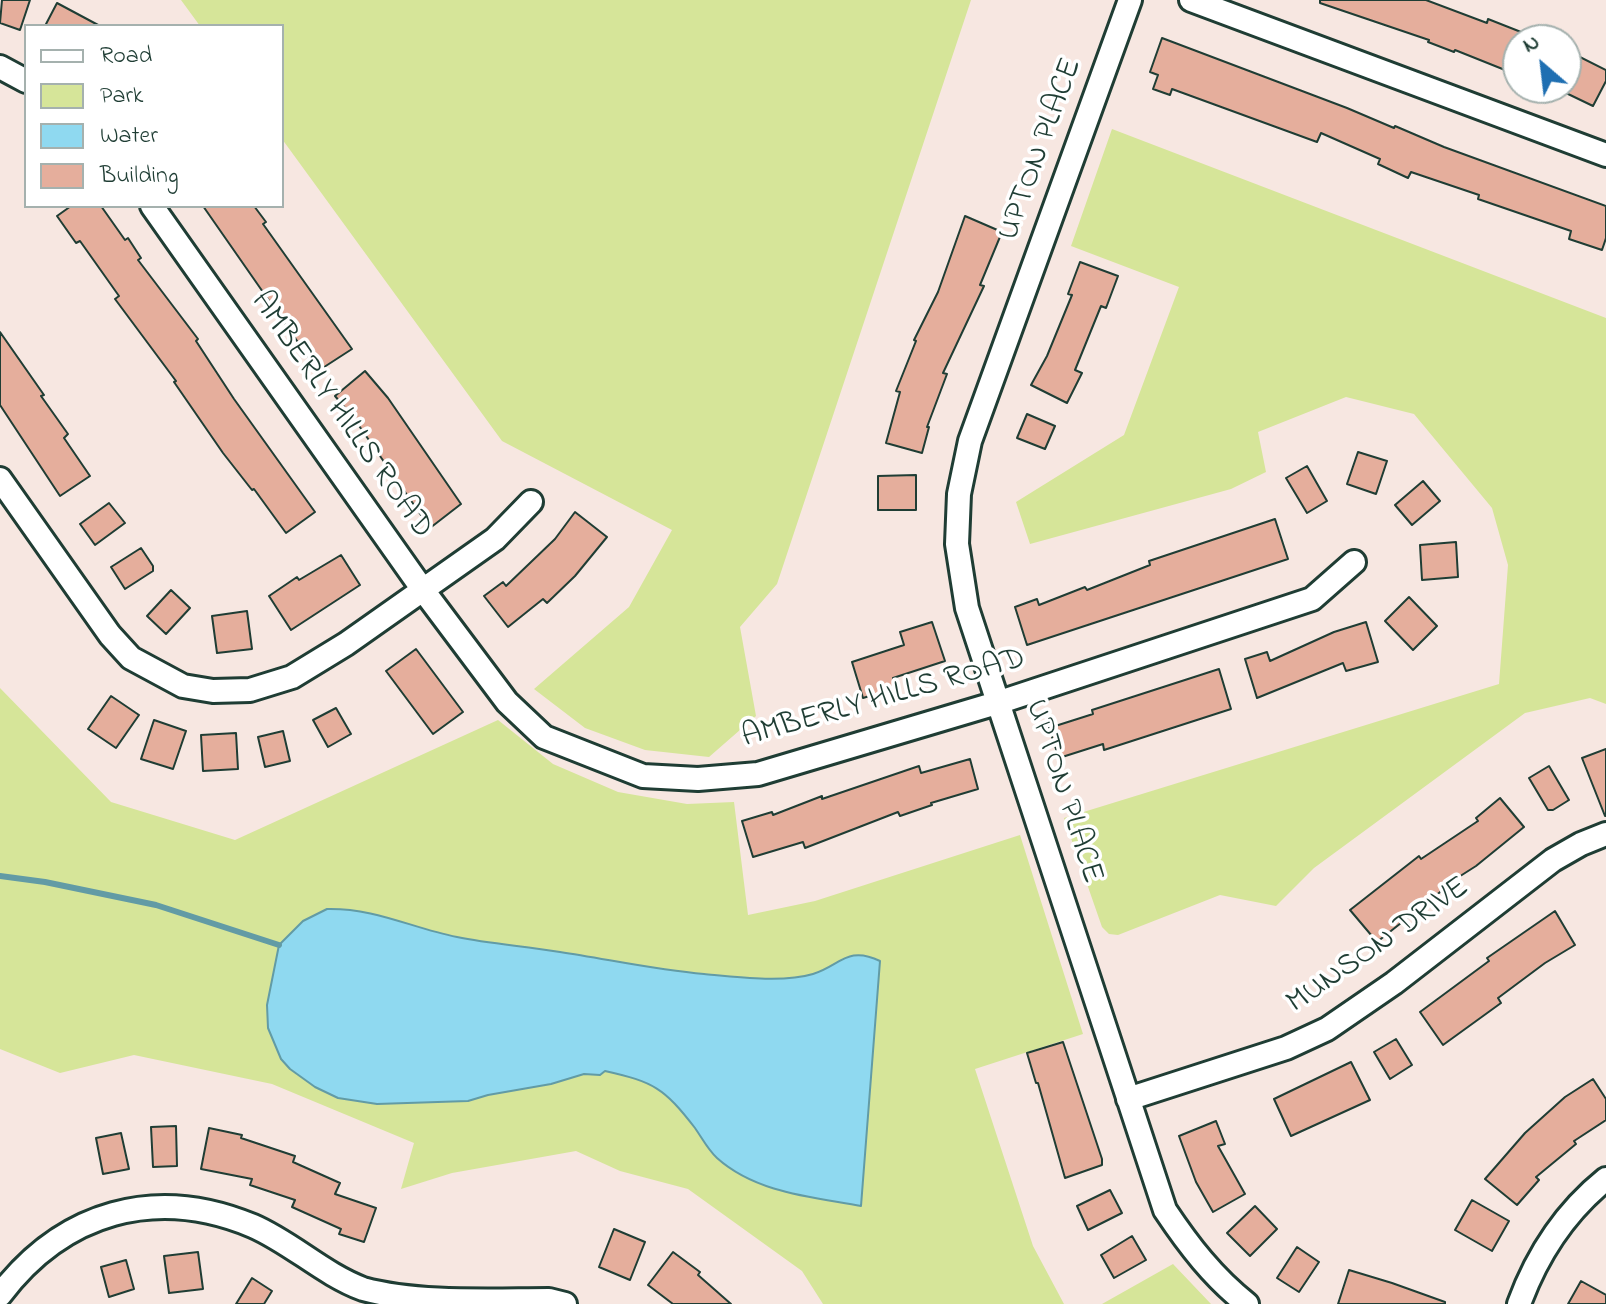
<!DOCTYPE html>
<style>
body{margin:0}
#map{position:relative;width:1606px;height:1304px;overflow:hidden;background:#f7e7e1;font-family:"Indie Flower",sans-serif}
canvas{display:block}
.legend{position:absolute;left:24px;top:24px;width:260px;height:184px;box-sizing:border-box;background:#fff;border:2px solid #a5b1ae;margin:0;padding:10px 14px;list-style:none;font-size:24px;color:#1f3d34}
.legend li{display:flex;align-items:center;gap:16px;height:40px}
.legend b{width:40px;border:2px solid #a5b1ae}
.north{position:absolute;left:1502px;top:24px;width:80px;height:80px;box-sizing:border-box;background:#fff;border:2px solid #a5b1ae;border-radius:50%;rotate:332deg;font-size:22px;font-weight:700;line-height:32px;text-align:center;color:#1f3d34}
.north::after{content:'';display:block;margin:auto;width:28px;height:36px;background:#1f6fb2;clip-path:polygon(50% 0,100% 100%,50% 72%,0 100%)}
</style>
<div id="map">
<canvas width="1606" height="1304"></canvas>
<ul class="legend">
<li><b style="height:10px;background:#fff"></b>Road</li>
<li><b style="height:22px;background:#d6e599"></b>Park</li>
<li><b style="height:22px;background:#8fd9f0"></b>Water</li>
<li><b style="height:22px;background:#e5ae9c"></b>Building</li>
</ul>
<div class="north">N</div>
</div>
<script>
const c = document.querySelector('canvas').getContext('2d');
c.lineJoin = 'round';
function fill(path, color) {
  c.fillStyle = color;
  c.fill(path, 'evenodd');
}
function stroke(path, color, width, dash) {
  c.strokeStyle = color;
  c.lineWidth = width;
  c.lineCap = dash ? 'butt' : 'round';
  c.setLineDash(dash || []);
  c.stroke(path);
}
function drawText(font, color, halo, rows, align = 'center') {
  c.font = font + ' "Indie Flower",sans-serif';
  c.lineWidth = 7;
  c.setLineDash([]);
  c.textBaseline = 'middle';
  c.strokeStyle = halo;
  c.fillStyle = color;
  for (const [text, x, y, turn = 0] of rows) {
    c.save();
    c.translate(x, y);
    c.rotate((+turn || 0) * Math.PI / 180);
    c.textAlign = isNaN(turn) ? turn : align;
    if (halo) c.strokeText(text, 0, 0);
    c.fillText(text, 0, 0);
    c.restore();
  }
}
const green = new Path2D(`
 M181 0H971L777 584 740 627 756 716 709 757 645 750 585 728 534 689 629 607 672 530 502 441 282 139V26H200Z
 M1112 129 1606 318V704L1590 698 1525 713 1314 868 1276 906 1220 895 1118 935 1109 934 1102 927 1064 818 1499 684 1508 565 1492 508 1414 414 1346 397 1258 432 1266 472 1231 489 1030 544 1016 502 1124 435 1179 287 1071 246Z
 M0 688 111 802 235 840 498 720 553 764 618 792 687 804 734 802 748 915 815 901 1020 835 1083 1034 975 1069 1033 1246 1064 1304H823L802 1271 688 1189 620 1171 576 1151 452 1173 401 1189 414 1143 272 1084 134 1055 60 1073 0 1049Z
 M1173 1264 1211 1304H1101H1102Z`);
const water = new Path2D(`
 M327 909C376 908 411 928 457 937 491 944 525 946 560 952 607 959 656 970 704 974 736 977 783 983 813 974 840 966 847 945 880 961L861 1206C812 1197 756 1193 717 1158 708 1150 702 1138 695 1128 664 1088 654 1082 605 1071L600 1075 584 1074 551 1084 488 1095 468 1101 377 1104 338 1098 315 1087 290 1069 281 1059 268 1028 267 1005 279 945 303 921Z`);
const stream = new Path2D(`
 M0 876 45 882 156 905 279 945`);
const building = new Path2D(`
 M2 0H30L20 30 0 23Z
 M1320 0H1426L1487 23 1488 19 1521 32 1505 70 1455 50 1454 52 1428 42 1429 40 1320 3Z
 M57 3 100 26H45Z
 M1162 38 1347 108 1394 128 1395 126 1444 147 1606 206V238L1602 250 1569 239 1571 231 1478 199 1479 195 1411 172 1408 178 1378 164 1380 159 1321 133 1317 142 1172 89 1170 95 1153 89 1158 75 1150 72Z
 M1566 50 1606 70V81L1593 106 1566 93Z
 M71 206H101L125 240 128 238 141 258 138 260 198 339 196 341 234 399 315 512 286 533 254 489 252 490 223 453 174 382 176 381 115 299 119 296 80 241 76 243 57 216Z
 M203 206H254L266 222 263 224 352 349 318 371Z
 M965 216 1002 232 980 285 984 286 943 373 947 374 927 427H929L922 453 886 443 900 392 896 391 916 341 914 340 938 292Z
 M1080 262 1118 276 1106 308 1101 306 1075 370 1082 373 1067 403 1031 385 1047 356 1072 295 1068 294Z
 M0 332 44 395 41 396 68 434 64 438 90 476 60 496 0 405Z
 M365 371 388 398 461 504 430 528 355 420 335 396Z
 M1027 414 1055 426 1045 449 1017 438Z
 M1358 452 1387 461 1376 494 1347 484Z
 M1307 466 1327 501 1307 513 1286 478Z
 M916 475V510H878V476Z
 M1423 481 1440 501 1412 525 1395 505Z
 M109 503 125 523 95 545 80 524Z
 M575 512 607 537 575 576 547 603 543 599 508 627 484 596 503 582 506 586 555 539Z
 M1275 519 1288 559 1027 645 1015 607 1037 599 1039 605 1085 587 1087 590 1150 565 1149 561Z
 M1456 542 1458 577 1422 580 1420 545Z
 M141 548 153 566V571L125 589 111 567Z
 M341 555 360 585 291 630 269 596 297 577 299 580Z
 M171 590 190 608 166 634 147 616Z
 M1409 597 1437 626 1413 650 1385 621Z
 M247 611 252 649 217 653 212 616Z
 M932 622 945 661 893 678 896 688 863 698 852 662 904 645 900 632Z
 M1366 622 1378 662 1346 671 1343 663 1257 698 1245 659 1267 652 1270 661 1334 632Z
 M416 649 463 712 433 734 386 671Z
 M1219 669 1231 709 1104 750 1103 744 1059 758 1049 728 1093 714 1092 710Z
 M111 696 139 715 116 748 88 729Z
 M336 708 351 734 328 747 313 720Z
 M154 720 186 731 173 769 141 759Z
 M283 731 290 761 265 767 258 737Z
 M236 733 238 769 203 771 201 735Z
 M1606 749V816H1605L1582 758Z
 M970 759 978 789 931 803 932 805 900 816 898 812 805 848 803 842 753 857 742 821 772 812 773 815 822 796V799L919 766 921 773Z
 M1549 766 1569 800 1553 810H1548L1529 778Z
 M1500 798 1524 827 1476 866 1443 887 1444 889 1377 942 1350 910 1419 856 1421 859 1478 821 1476 818Z
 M1555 911 1575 945 1545 963 1498 998 1501 1003 1443 1045 1420 1012 1489 961 1487 958Z
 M1396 1039 1412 1065 1390 1079 1374 1052Z
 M1063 1042 1102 1159V1165L1065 1178 1038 1083H1036L1027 1053Z
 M1351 1062 1370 1100 1291 1136 1274 1099Z
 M1593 1079 1606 1099V1120L1574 1141 1576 1144 1536 1177 1539 1180 1517 1205 1485 1179 1525 1133 1565 1097Z
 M1216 1121 1225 1144 1218 1146 1245 1194 1213 1212 1196 1182 1179 1136Z
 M176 1126 177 1166 153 1167 151 1127Z
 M209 1128 242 1135 241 1138 295 1156 293 1162 340 1183 335 1194 376 1208 364 1242 339 1234 341 1229 292 1207 295 1200 250 1185 252 1179 201 1169Z
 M121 1133 129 1169 103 1174 96 1138Z
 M1110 1190 1122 1213 1088 1230 1077 1206Z
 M1472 1200 1509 1221 1492 1251 1455 1230Z
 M1255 1206 1277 1229 1250 1256 1227 1233Z
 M614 1229 645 1242 630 1280 599 1267Z
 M1132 1236 1146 1260 1114 1278 1101 1255Z
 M1297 1247 1319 1262 1299 1292 1277 1278Z
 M198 1252 203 1289 169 1293 164 1256Z
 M673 1252 700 1272 698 1275 731 1304H673L648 1285Z
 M126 1260 134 1289 109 1297 101 1267Z
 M1349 1270 1392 1283 1445 1302V1304H1338Z
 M252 1278 272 1291 264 1304H236Z
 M1581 1281 1606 1295V1304H1568Z`);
const minor = new Path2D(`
 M1130 0 970 441 959 494 957 544 967 608 1165 1210C1189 1246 1213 1277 1247 1304
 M1191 0 1606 155
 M0 67 26 81
 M152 206 423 590 507 702 544 737 643 776 698 779 758 774 1000 702 1312 599 1354 562
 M0 479 110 635 131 658 183 686 213 691 250 690 292 677 346 644 495 539 531 502
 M1128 1099 1286 1048 1327 1029 1394 983 1553 860 1581 844 1606 834
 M0 1295C63 1212 155 1185 253 1226 292 1243 323 1274 363 1289 418 1304 491 1300 549 1300L565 1304
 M1519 1304C1537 1255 1565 1212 1606 1179`);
const streetNames = [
 ["UPTON PLACE",1042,150,-70],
 ["AMBERLY HILLS ROAD",340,416,55],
 ["AMBERLY HILLS ROAD",884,700,-16],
 ["UPTON PLACE",1062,792,72],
 ["MUNSON DRIVE",1379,947,-35]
];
fill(green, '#d6e599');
fill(water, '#8fd9f0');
stroke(water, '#629ba5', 2);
stroke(stream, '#629ba5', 6);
fill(building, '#e5ae9c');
stroke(building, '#1f3d34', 2);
stroke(minor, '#1f3d34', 28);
stroke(minor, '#fff', 22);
drawText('32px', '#1f3d34', '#fff', streetNames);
</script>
